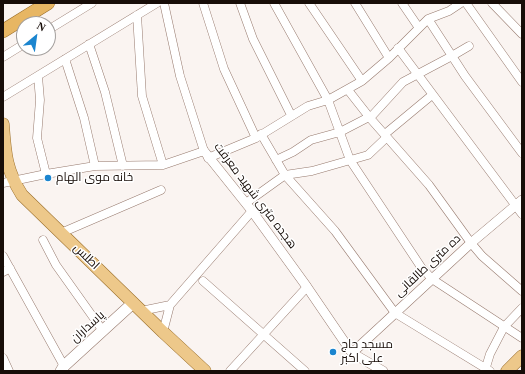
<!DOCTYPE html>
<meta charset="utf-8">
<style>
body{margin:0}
#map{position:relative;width:525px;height:374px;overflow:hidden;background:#faf4f1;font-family:"Times New Roman",serif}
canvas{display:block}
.frame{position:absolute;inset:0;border:4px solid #170d08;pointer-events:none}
.north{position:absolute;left:16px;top:16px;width:40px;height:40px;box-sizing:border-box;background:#fff;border:1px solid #a29e9c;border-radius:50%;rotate:29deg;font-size:11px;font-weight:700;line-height:16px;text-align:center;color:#170d08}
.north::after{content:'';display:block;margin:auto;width:14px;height:18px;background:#1b85cf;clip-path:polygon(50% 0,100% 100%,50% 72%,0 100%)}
</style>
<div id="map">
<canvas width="525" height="374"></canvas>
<div class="frame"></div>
<div class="north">N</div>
</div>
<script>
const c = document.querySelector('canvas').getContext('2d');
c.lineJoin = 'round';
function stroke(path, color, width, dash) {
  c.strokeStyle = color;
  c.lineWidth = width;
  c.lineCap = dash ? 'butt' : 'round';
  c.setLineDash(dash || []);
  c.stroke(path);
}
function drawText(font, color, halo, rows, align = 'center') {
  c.font = font + ' "Times New Roman",Cairo,serif';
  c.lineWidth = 3;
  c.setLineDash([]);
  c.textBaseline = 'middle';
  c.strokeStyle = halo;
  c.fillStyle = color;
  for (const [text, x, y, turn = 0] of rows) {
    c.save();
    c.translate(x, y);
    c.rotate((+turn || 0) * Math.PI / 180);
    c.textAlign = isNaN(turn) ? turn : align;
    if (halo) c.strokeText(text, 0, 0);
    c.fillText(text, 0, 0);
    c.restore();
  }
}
const minor = new Path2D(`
 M203 3 224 69 256 138
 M240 3 253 39 291 115
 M274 3 328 100 350 160 421 267 432 279 522 338
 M309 3 362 81
 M355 3 389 58
 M402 3 419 28
 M466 3 522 82
 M492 3 522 34
 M137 15 142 96 163 165
 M428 19 465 76 522 153
 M48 30 92 3
 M89 44 105 92 123 166
 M398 48 522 214
 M3 57 24 44
 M65 59 84 118 95 166
 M38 76 40 100 37 138 46 174
 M348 90 370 118 429 185 471 243 482 256 522 291
 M3 97 157 3
 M370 118 403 82 452 56 469 46
 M261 134 285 175 335 231 395 313 490 371
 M385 134 432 95
 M208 158 256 138 308 106 328 100 362 81 389 58 428 19 449 11 461 3
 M276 160 293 152 311 140 340 132 369 117
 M3 183 46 174 95 166 163 165 204 151 180 76 164 3
 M246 203 285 175 312 171 368 155 387 137
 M61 233 161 190
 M43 240 56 265 103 331
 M3 256 64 366
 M3 272 10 268
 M203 281 305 371
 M170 305 252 211
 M141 311 170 305 163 332
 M3 358 9 371
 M486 367 490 354 504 327 522 308
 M230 371 307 287`);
const tertiary = new Path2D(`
 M204 151 252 211 307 287 352 353 383 371
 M352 353 471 243 522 200`);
const secondary = new Path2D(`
 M61 371 64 366 133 303`);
const primary = new Path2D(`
 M3 124C5 153 6 170 22 195L163 332 205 371
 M507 371 522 356`);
const trunk = new Path2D(`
 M3 31 48 3`);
const markers = [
 [48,178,4,"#1b85cf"],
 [333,352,4,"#1b85cf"]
];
const poiNames = [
 ["خانه موی الهام",56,178],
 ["مسجد حاج",341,345],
 ["علی اکبر",341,359]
];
const streetNames = [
 ["هجده متری شهید معرفت",255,196,53],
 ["اطلس",86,257,44],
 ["ده متری طالقانی",428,266,-43],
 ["پاسداران",88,327,-42]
];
stroke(minor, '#977a6e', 9);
stroke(tertiary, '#977a6e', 10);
stroke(secondary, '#977a6e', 12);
stroke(primary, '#9a6e2a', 13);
stroke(trunk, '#9a6e2a', 14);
stroke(minor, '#fff', 8);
stroke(tertiary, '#fff', 9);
stroke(secondary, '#fff', 11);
stroke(primary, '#edc88a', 12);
stroke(trunk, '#e7b663', 13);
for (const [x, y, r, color] of markers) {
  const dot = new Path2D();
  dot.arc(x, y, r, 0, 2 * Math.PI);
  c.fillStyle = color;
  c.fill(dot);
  stroke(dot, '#fff', 1.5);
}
drawText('12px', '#170d08', '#fff', poiNames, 'left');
drawText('12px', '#170d08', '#fff', streetNames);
</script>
